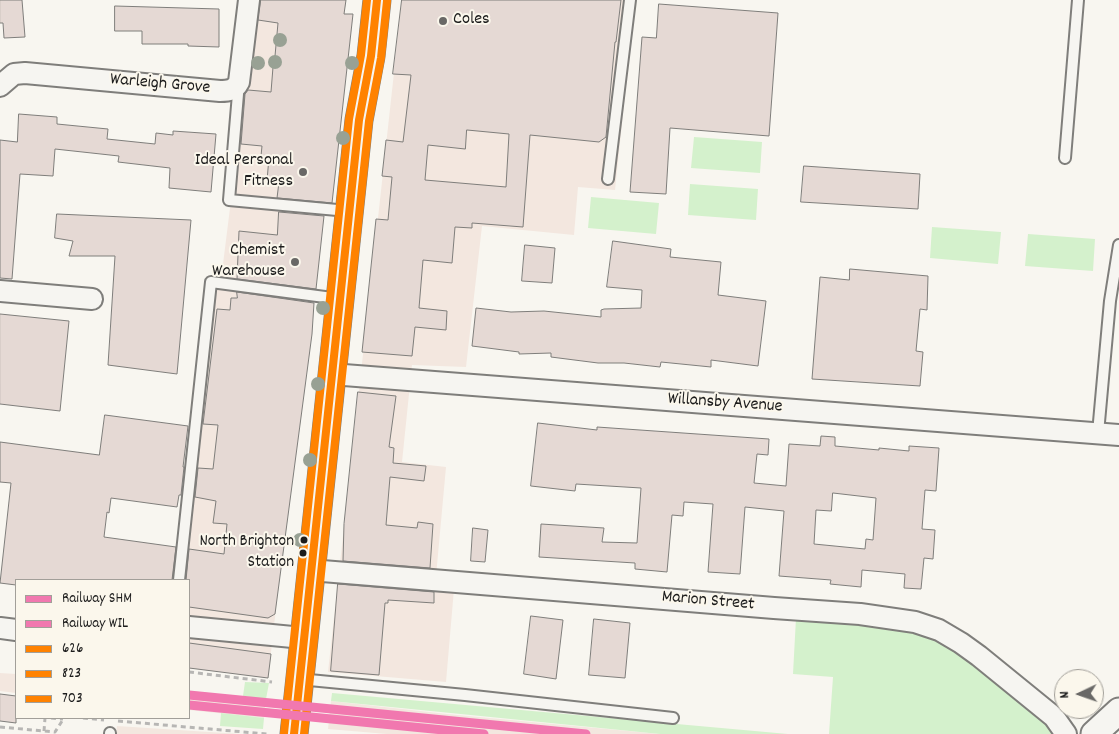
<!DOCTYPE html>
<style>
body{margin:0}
#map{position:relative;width:1119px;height:734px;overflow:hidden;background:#f8f6f0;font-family:Dekko,sans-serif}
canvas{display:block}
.legend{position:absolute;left:15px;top:579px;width:175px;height:140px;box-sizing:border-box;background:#fbf7ec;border:1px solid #a29f99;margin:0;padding:6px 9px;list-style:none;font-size:15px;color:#1c1c1c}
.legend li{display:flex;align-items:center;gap:10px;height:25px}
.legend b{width:25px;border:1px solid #a29f99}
.north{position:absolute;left:1054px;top:669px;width:50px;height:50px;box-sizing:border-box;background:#fbf7ec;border:1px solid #a29f99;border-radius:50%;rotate:267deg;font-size:14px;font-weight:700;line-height:20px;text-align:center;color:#1c1c1c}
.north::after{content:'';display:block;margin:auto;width:18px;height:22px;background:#696866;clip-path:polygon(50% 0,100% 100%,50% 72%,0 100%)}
</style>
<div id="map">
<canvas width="1119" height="734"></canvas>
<ul class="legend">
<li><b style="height:6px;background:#f178af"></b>Railway SHM</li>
<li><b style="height:6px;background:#f178af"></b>Railway WIL</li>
<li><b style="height:6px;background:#ff8200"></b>626</li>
<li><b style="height:6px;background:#ff8200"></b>823</li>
<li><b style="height:6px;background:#ff8200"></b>703</li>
</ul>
<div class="north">N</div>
</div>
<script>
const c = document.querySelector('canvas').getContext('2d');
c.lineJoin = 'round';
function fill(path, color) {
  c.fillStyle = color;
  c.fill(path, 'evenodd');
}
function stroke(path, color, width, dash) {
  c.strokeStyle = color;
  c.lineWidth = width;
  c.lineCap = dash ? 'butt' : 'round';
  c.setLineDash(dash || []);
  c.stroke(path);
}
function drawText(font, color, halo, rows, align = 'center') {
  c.font = font + ' Dekko,sans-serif';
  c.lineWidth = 4;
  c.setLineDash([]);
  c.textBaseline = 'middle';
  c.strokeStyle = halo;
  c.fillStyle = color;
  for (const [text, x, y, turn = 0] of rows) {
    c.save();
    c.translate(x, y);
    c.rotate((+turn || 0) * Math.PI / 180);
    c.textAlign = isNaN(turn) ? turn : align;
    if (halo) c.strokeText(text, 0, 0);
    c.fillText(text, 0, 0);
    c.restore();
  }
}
const built = new Path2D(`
 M256 0H346L268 678 189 668V580H173L206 287 220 288Z
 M402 0H635L615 190 578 187 574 235 482 226 466 367 412 365 402 462 446 467 435 587 454 589 446 682 328 672Z
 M0 673 16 674V693L0 691Z
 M189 691 266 699 264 718 189 710Z
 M331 701 447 714 660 734H387L328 729Z
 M117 726 240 734H116Z`);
const green = new Path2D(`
 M694 137 762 142 760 173 691 168Z
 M690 184 758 189 756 220 688 215Z
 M591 197 659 203 656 234 588 228Z
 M932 227 1001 232 998 264 930 258Z
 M1028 234 1095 239 1093 271 1025 266Z
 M796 618C831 621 868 621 902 629 962 643 1005 687 1050 725L1056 734H829L833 677 793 674Z
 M245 682 269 683 266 699 243 696Z
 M332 693 788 734H660L331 701Z
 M221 713 264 718 263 729 220 726Z`);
const building = new Path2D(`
 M0 0H22L25 37 4 38 3 23H0Z
 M261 0H346L344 14H353L332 203 277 198 279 182 267 181 269 157 261 156 262 146 241 144 245 94 248 90 271 92 273 67H274L278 23 258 20Z
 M402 0H621L616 42H615L606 137 599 142 530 135 523 227 472 223V228L455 227 452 263 423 260 419 308 447 311 446 330 415 327 412 356 362 352 376 219 388 220 392 177 382 176 386 140 403 142 411 75 393 74ZM467 130 509 134 506 187 425 180 428 145 465 149Z
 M659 4 778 13 769 136 670 128 666 194 630 192 642 37 656 38Z
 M115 6 219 9V47L188 46V44H142V31H115Z
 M19 114 57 117V124L108 129 107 139 155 144 156 133 173 135V131L216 134 211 192 169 188 170 168 118 162 119 156 55 149 53 176 20 174 12 279 0 278V140L17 142Z
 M804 166 920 174 918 209 801 202Z
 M279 212 324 216 316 289 237 279 239 231 277 235Z
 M57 214 191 220 177 374 108 365 115 256H69L73 241 55 238Z
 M613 241 671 249 670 257 721 262 718 295 766 301 758 366 711 360V367L661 362 660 367 624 363H598L551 357V353L519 354V352L472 346 476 308 511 312 544 311 601 317V310L604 309 641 308 642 290 607 287Z
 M525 245 555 248 552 283 522 281Z
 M850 269 928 276 927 310 920 309 916 351 923 352 920 386 812 379 820 277 849 280Z
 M237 292 314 303 312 334 275 614 268 618 189 607V580H186L189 549 224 554 227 524 213 523 216 501 195 497 198 468 213 469 218 425 203 424 217 309 230 310 231 298H237Z
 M0 314 69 321 60 411 0 404Z
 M358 392 396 396 389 447 394 448 393 463 426 466 424 481 390 477 386 525 417 528 418 522 433 524 430 568 343 561 344 524Z
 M105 415 188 426 183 467H184L181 495H179L177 507 111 498 109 513 107 512 104 537 176 547 172 580H16V585L0 583 11 483 0 482V442L99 455Z
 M538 423 597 430V427L769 439 768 455 757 454 754 483 786 486 789 444 820 446 821 436 835 437V446L879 450V448L909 451V446L939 448 936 491 925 490 922 529 935 530 933 559 924 558 921 589 904 588 905 574 862 570 861 587 830 584 831 580 779 576 784 511 745 507 740 574 708 572 713 504 684 502 683 516 672 515 667 572 635 569V563L539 557 541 524 604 528 602 542 637 543 641 488 576 484 575 491 531 486ZM833 493 876 498 873 540 866 539 865 549 814 544 816 510 831 511Z
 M473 528 488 530 485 562 471 561Z
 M338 584 434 592V603L388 600V603H385L379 675 331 671Z
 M531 616 563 620 556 679 524 674Z
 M594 619 630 623 625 678 589 675Z
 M189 643 271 654 268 678 189 668Z
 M0 694 16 696V723L0 721Z`);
const path = new Path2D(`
 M189 672 272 682
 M51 718 63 719
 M83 718 104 720
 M118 721 267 734
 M0 727 55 732 64 718
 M44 731 45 718`);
const service = new Path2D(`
 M236 87 238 94 229 200 348 211
 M1065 158 1078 0
 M608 179 630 0
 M1098 433 1110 301 1119 245
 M179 580 211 282 340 299
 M299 679 465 695 673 718
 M110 734V733`);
const minor = new Path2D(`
 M0 86 14 74 25 73 220 91C229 91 235 90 239 82L249 0
 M0 291 92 299
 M331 374 1119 435
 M310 570 774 608 860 614 915 622 939 630 961 643 979 656 1054 717 1066 734
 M189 627 303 638
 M0 628 16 630`);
const tertiary = new Path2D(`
 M294 734 359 120 371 56 377 0
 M1094 734 1119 711`);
const bus1 = new Path2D(`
 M294 734 359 120 371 56 377 0`);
const bus2 = new Path2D(`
 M304 734 369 121 381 58 387 1`);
const bus3 = new Path2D(`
 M284 733 349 119 361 55 367 0`);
const rail1 = new Path2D(`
 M189 695 586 734`);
const rail2 = new Path2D(`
 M189 705 484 734`);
const trees = [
 [280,40],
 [275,62],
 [258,63],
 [352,63],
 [343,138],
 [323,308],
 [318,384],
 [310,460],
 [300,540]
];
const markers = [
 [443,21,5,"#696866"],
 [303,172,5,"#696866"],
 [295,262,5,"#696866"],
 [304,540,4.5,"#1c1c1c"],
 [303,553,4.5,"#1c1c1c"]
];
const busNames = [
 ["North Brighton",294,543],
 ["Station",294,564]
];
const poiNames = [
 ["Coles",453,21,"left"],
 ["Ideal Personal",293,162],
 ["Fitness",293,183],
 ["Chemist",285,252],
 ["Warehouse",285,273]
];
const streetNames = [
 ["Warleigh Grove",160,85,5],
 ["Willansby Avenue",725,404,4],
 ["Marion Street",708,602,5]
];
fill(built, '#f3e7df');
fill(green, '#d4f1cc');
fill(building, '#e5d9d4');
stroke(building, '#7f7e7b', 1);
stroke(service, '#7f7e7b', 14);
stroke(minor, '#7f7e7b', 24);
stroke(tertiary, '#7f7e7b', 29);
stroke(path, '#b7b6b4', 3, [5, 4]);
stroke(service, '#f6f5f1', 10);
stroke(minor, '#f6f5f1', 20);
stroke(tertiary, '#f6f5f1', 25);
stroke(bus1, '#ff8200', 8);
stroke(bus2, '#ff8200', 8);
stroke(bus3, '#ff8200', 8);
stroke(rail1, '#f178af', 9);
stroke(rail2, '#f178af', 9);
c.fillStyle = '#98a194';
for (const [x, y] of trees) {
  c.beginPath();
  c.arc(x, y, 7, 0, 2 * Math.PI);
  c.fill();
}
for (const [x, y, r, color] of markers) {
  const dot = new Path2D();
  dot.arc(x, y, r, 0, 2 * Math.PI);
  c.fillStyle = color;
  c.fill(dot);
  stroke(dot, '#fbf7ec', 2);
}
drawText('17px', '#1c1c1c', '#fbf7ec', busNames, 'right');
drawText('18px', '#1c1c1c', '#fbf7ec', poiNames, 'right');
drawText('18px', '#1c1c1c', '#fbf7ec', streetNames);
</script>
